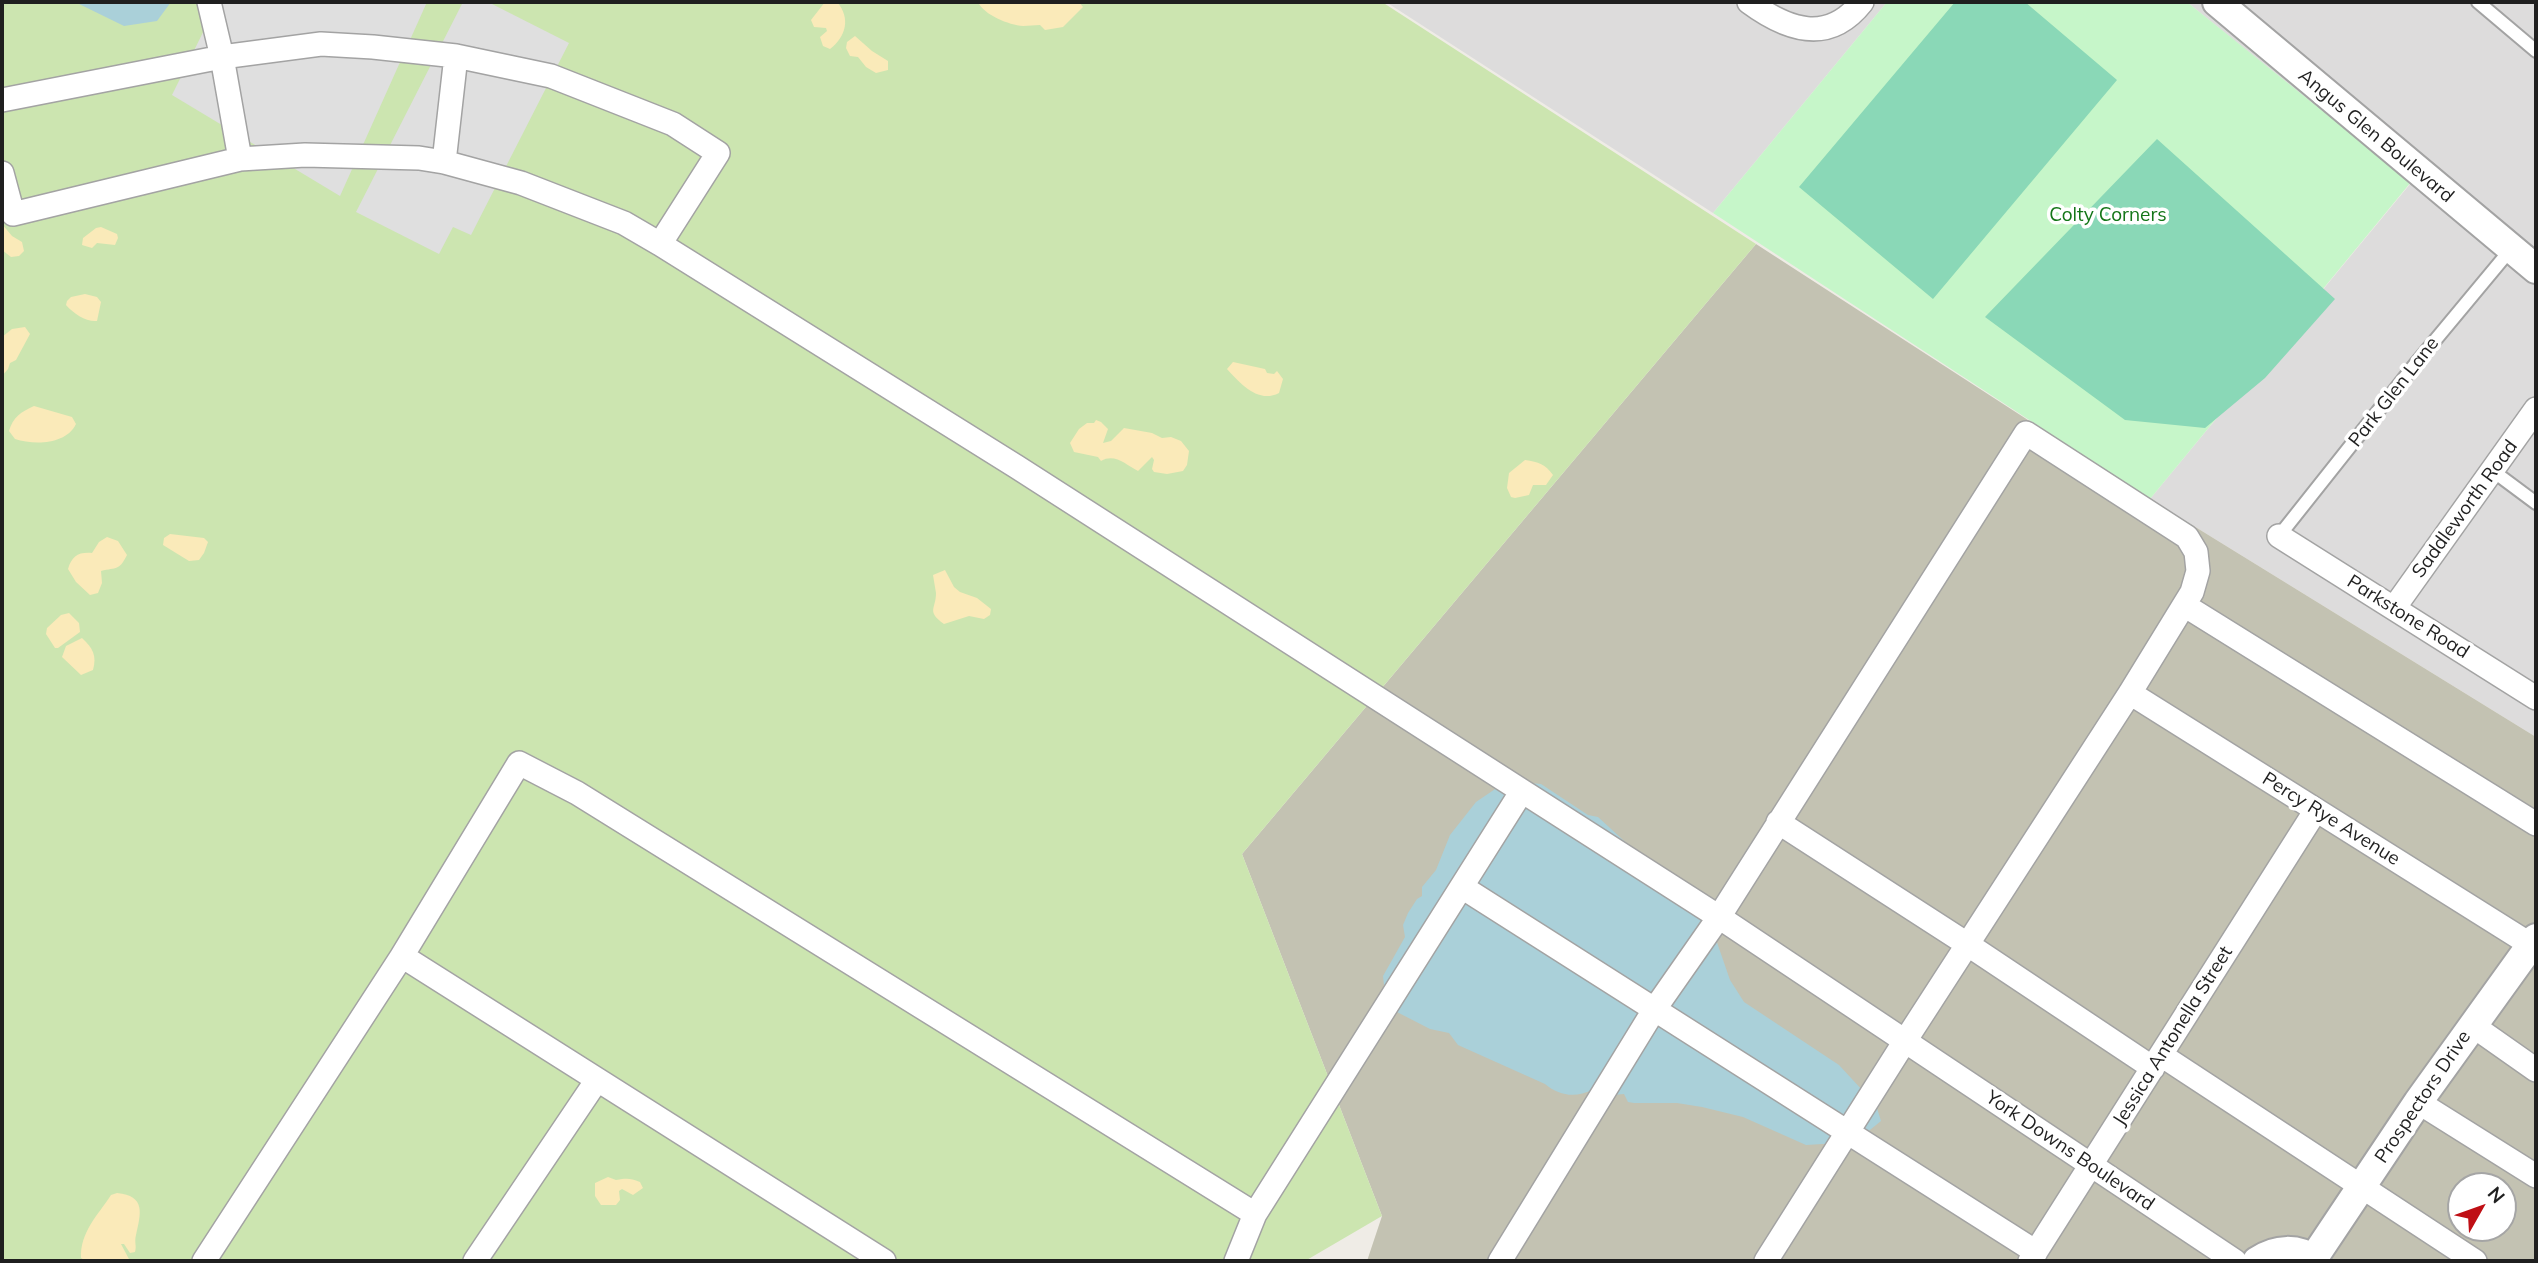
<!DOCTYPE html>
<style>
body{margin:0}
#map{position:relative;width:2538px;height:1263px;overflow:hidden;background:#efece6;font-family:Mulish,sans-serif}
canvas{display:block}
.frame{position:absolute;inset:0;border:4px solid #1f1f1f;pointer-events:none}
.north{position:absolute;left:2447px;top:1172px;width:70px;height:70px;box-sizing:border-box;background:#fff;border:2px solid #a5a5a5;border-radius:50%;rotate:50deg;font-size:19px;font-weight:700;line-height:28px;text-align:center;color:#1f1f1f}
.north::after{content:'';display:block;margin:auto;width:24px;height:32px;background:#bf0f15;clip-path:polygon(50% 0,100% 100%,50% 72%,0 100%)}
</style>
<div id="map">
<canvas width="2538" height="1263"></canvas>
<div class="frame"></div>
<div class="north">N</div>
</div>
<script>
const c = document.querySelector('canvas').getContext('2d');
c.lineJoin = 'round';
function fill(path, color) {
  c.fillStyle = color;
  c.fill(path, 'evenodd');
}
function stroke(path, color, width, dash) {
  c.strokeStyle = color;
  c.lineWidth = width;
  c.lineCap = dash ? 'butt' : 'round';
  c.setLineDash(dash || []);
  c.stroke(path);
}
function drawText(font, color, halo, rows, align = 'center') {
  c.font = font + ' Mulish,sans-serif';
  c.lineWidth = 7;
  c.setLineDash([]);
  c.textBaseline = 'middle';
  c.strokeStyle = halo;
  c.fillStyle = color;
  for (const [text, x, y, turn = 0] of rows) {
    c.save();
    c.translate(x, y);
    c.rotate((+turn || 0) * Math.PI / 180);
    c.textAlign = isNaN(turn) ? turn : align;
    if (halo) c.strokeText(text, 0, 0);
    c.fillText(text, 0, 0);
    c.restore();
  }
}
const residential = new Path2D(`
 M1386 2H1887L1713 213Z
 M2187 2H2536V737L2150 499 2411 183Z`);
const construction = new Path2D(`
 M1756 244 2150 499 2536 737V1261H1367L1382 1216 1242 854ZM2461 1186H2503V1228H2461Z`);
const grass = new Path2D(`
 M2 2H1382L1756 244 1242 854 1382 1216 1305 1261H2Z`);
const sand = new Path2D(`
 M825 2H837C851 18 846 37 830 49L823 46 820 37 827 31 826 28 814 27 811 20Z
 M978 2H1037L1042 4V2H1079L1083 7 1063 27 1045 30 1040 25C1034 25 1029 26 1023 26 1009 25 984 15 978 2Z
 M855 36 872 51 888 61V70L876 73 866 67 858 57 850 56 846 48 847 42Z
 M2 224 12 236 22 242 24 251 19 256 11 257 2 250Z
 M101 227 117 234 118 238 115 245 97 243 92 248 82 245 83 238 96 228Z
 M85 294 97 297 101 302 97 321C86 322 74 314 66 305L67 301 71 297Z
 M25 327 30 334 16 360 10 363 8 369 2 376V337L12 329Z
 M1233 362 1265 369 1267 373 1274 374 1277 371 1283 379 1279 393C1258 404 1240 383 1227 369Z
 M34 406 72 417 76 424C66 445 34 445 15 439L9 431C13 417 21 412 34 406Z
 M1096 420 1101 422 1108 429 1103 443 1111 441 1124 428 1152 433 1162 438 1171 437 1181 441 1189 451 1187 465 1183 471 1167 474 1154 472 1152 469 1154 460 1152 457 1138 471C1126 465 1115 453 1101 461L1098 457 1074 452 1070 443 1079 429 1087 423H1094Z
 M1525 460C1539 462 1545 464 1553 475L1546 485H1533L1529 495 1515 498 1511 497 1507 488 1509 473Z
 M170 534 204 538 208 542 204 553 199 560 189 561 163 545 164 538Z
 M107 537 118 541 127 555C119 571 117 567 101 571L102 583 98 593 90 595 76 582 68 569C72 556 78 552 92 553L99 542Z
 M945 570 954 587 960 592 977 598 991 609 990 615 984 619 969 616 944 624C926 611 936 609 936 593 935 587 934 581 933 575Z
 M69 613 79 623 80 632 58 648H55L46 634 47 628 61 615Z
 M82 638C93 648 97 656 93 670L81 675 62 657 66 646Z
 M608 1177 616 1180C627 1178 630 1178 640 1182L643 1188 633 1195 622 1189 619 1191 620 1200 616 1205H601L595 1196V1183Z
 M117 1193C146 1196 141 1213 136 1235 134 1243 137 1245 135 1252L130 1253 124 1244H121L130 1261H86L81 1258C80 1232 98 1215 111 1195Z`);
const park = new Path2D(`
 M1887 2H2187L2411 182 2150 499 1713 213Z`);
const pitch = new Path2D(`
 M1955 2H2025L2117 80 1933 299 1799 187Z
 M2157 139 2335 299 2265 378 2205 428 2125 420 1985 317Z`);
const parking = new Path2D(`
 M218 2H427L340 196 172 95Z
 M463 2H488L569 43 471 235 453 227 439 254 356 212Z`);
const water = new Path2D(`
 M75 2H171L157 21 124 26Z
 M1507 781 1541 784 1588 815 1598 817 1634 850 1712 928 1730 980 1744 1002 1839 1065 1876 1105 1881 1121 1855 1142 1806 1145 1743 1117 1702 1107 1677 1103H1634L1628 1102 1624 1094 1601 1096 1592 1090C1576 1098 1559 1096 1545 1084L1458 1045 1449 1033 1430 1029 1395 1011 1385 994 1383 976 1405 937 1403 925 1408 913 1417 899 1422 896V887L1436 870 1450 835 1476 802Z`);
const service = new Path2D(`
 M2478 2 2536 51
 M2493 471 2536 503
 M2279 536 2417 362 2511 249`);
const minor = new Path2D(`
 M209 2 222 57 240 159
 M1749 2C1787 30 1828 45 1862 2
 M2 100 222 57 321 44 373 47 456 56 551 76 673 124 718 153 660 244
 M444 162 456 56
 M2 173 13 214 240 159 305 155 419 158 444 162 521 183 624 223 660 244 1017 467 1522 791
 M2279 536 2536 698
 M2184 605 2536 824
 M2394 608 2536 409
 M2130 693 2536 948
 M1778 822 1967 944 2153 1068
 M1462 887 2036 1252
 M2472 1025 2536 1070
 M2161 1055 2475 1261
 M2418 1102 2536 1176
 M204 1261 402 956
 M475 1261 597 1080
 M884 1261 402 956 519 763 577 793 1255 1214
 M1236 1261 1255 1214 1522 791 1719 917 2235 1261
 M1500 1261 1654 1010 1719 917 2026 433 2187 537 2196 552 2198 571 2192 592 2130 693 1905 1041 1766 1261
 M2030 1261 2316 810`);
const tertiary = new Path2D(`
 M2217 2 2536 269
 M2313 1259 2418 1102 2536 938
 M2257 1261C2276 1248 2298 1247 2316 1261`);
const streetNames = [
 ["Angus Glen Boulevard",2376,136,40],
 ["Park Glen Lane",2394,392,-52],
 ["Saddleworth Road",2465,509,-54],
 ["Parkstone Road",2408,617,32],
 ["Percy Rye Avenue",2331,819,32],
 ["Jessica Antonella Street",2173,1036,-58],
 ["Prospectors Drive",2423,1097,-56],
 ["York Downs Boulevard",2070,1151,34]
];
const parkNames = [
 ["Colty Corners",2108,215]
];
fill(residential, '#dddcdc');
fill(construction, '#c3c2b2');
fill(grass, '#cce5b0');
fill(sand, '#faeab9');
fill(park, '#c6f6c9');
fill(pitch, '#8ad8b7');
fill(parking, '#dfdfdf');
fill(water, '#aad0d9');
stroke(service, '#a3a3a3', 16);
stroke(minor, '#a3a3a3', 26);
stroke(tertiary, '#a3a3a3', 32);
stroke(service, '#fff', 12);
stroke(minor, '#fff', 23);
stroke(tertiary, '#fff', 28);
drawText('19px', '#1f1f1f', '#fff', streetNames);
drawText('19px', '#147618', '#fff', parkNames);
</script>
